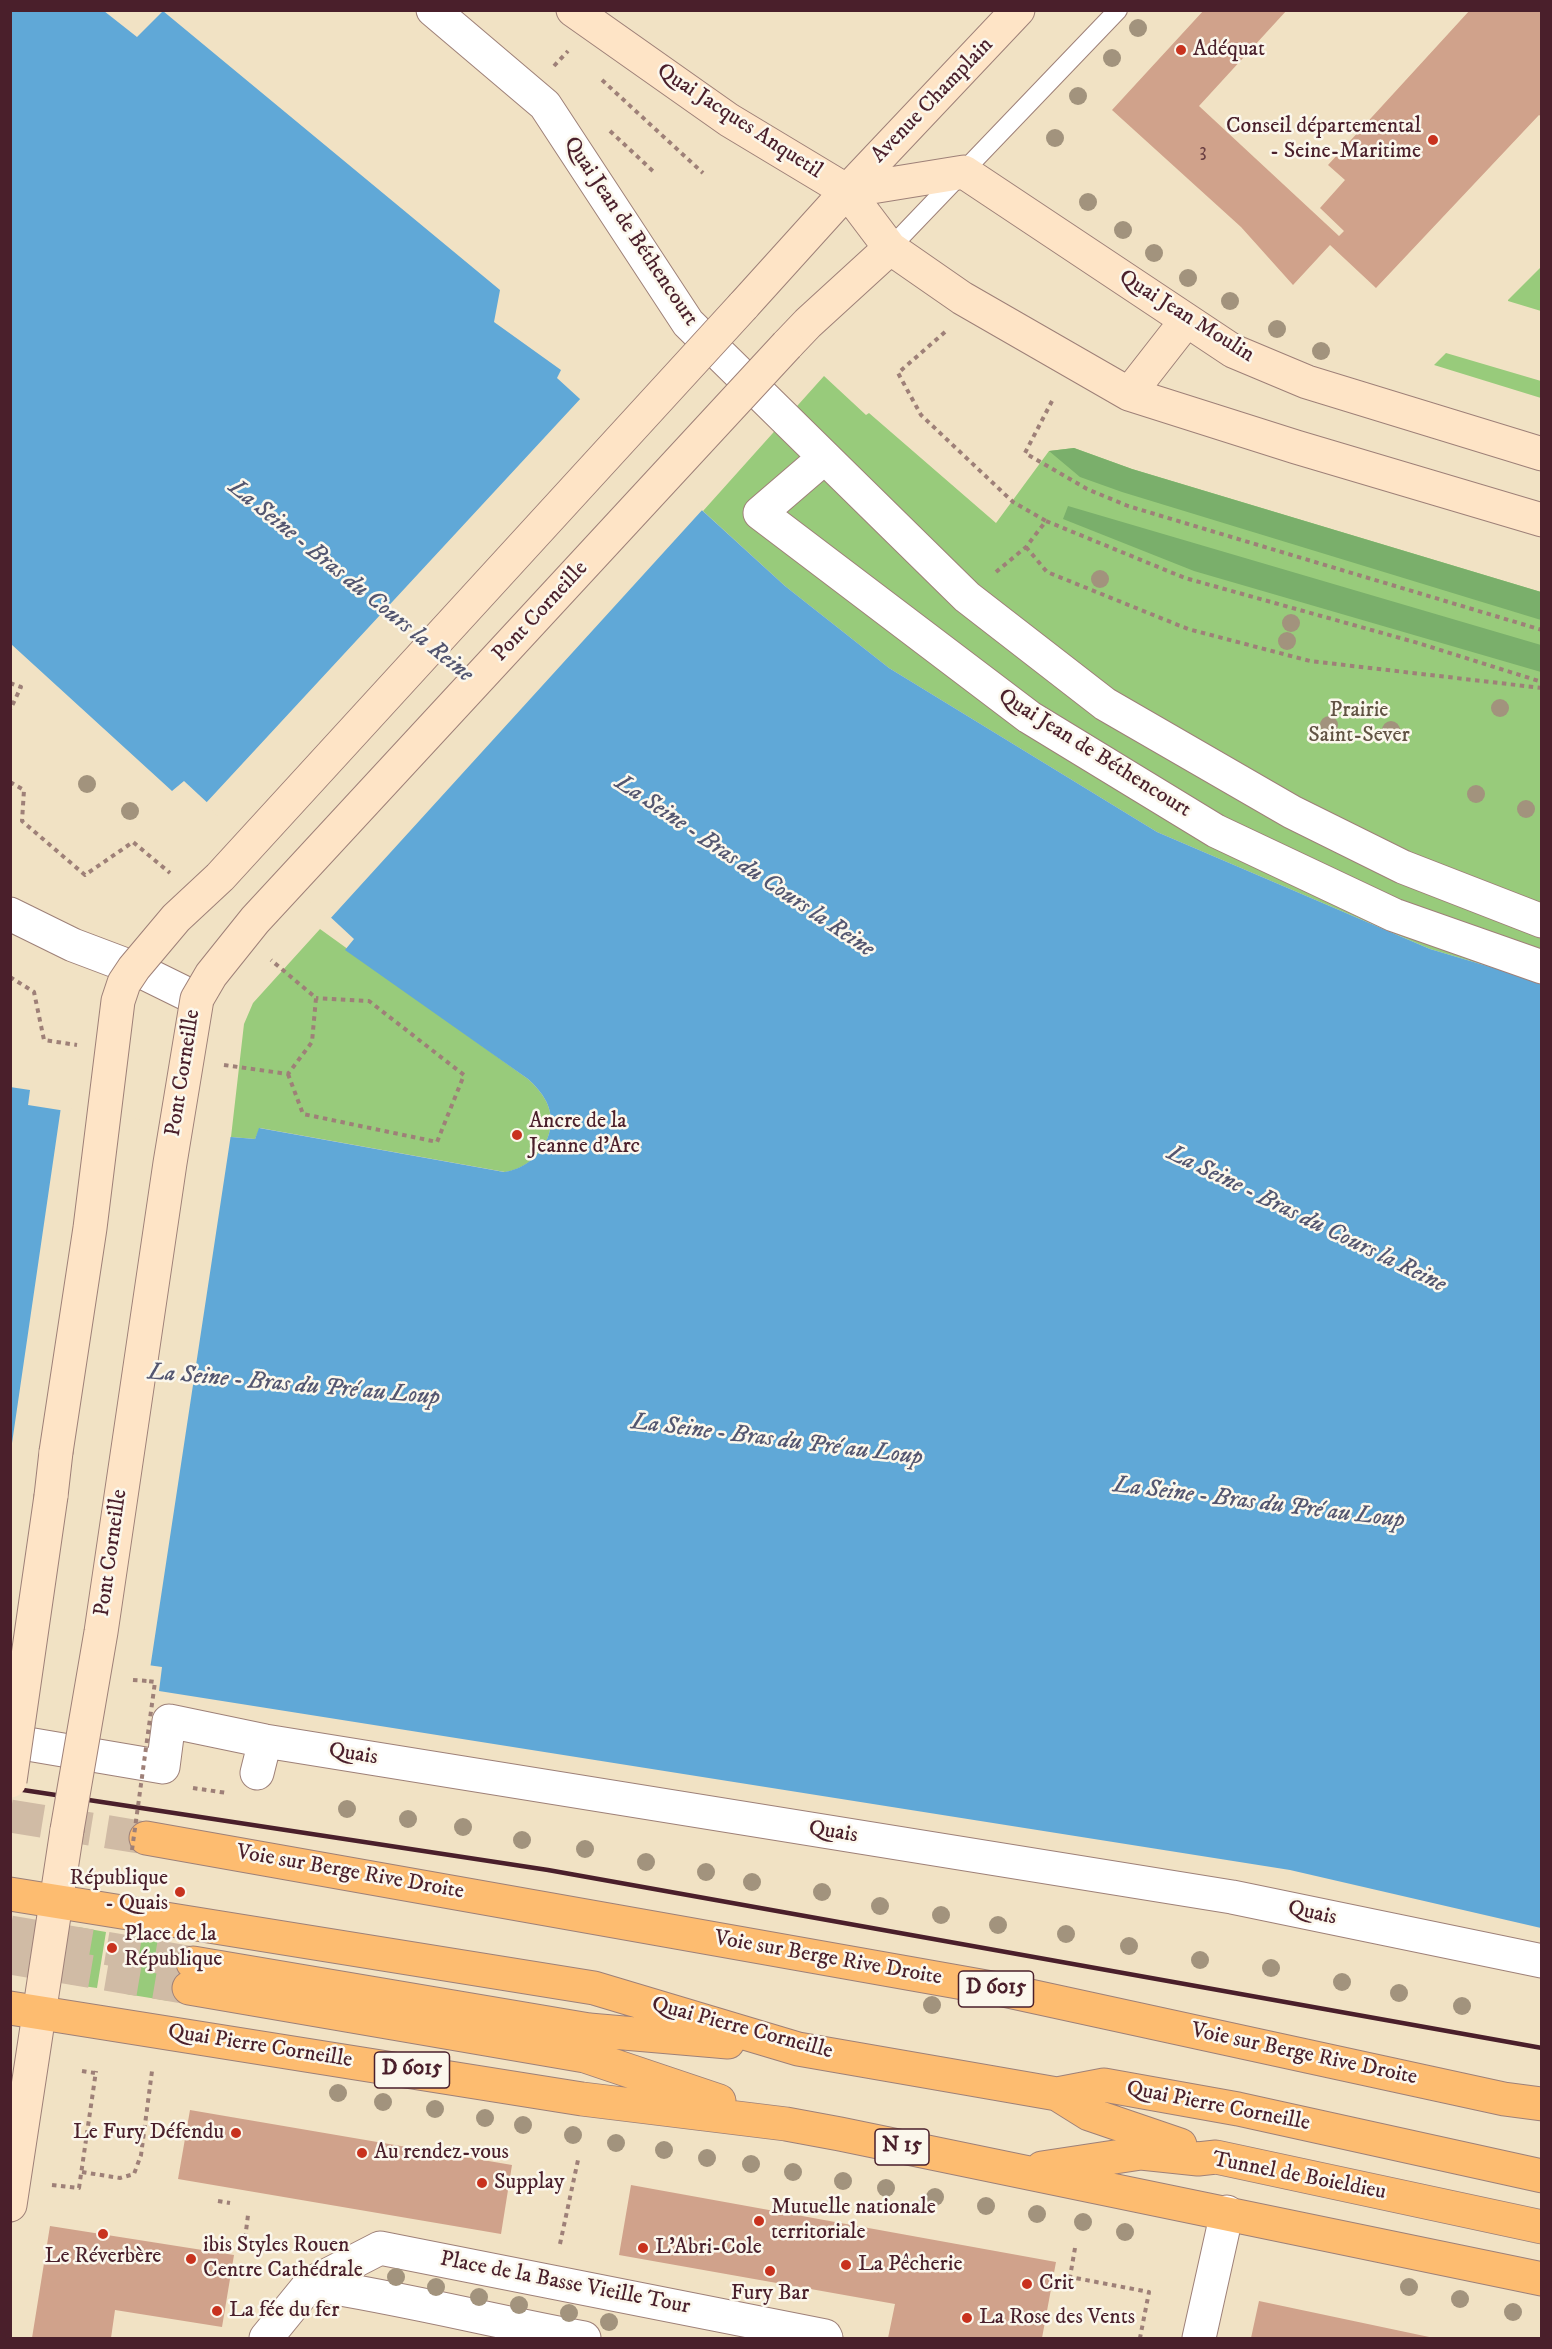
<!DOCTYPE html>
<meta charset="utf-8">
<style>
body{margin:0}
#map{position:relative;width:1552px;height:2349px;overflow:hidden;background:#f1e2c4;font-family:"IM FELL DW Pica",serif}
canvas{display:block}
.frame{position:absolute;inset:0;border:12px solid #4a1f2b;pointer-events:none}
</style>
<div id="map">
<canvas width="1552" height="2349"></canvas>
<div class="frame"></div>
</div>
<script>
const c = document.querySelector('canvas').getContext('2d');
c.lineJoin = 'round';
function fill(path, color) {
  c.fillStyle = color;
  c.fill(path, 'evenodd');
}
function stroke(path, color, width, dash) {
  c.strokeStyle = color;
  c.lineWidth = width;
  c.lineCap = dash ? 'butt' : 'round';
  c.setLineDash(dash || []);
  c.stroke(path);
}
function drawText(font, color, halo, rows, align = 'center') {
  c.font = font + ' "IM FELL DW Pica",serif';
  c.lineWidth = 5;
  c.setLineDash([]);
  c.textBaseline = 'middle';
  c.strokeStyle = halo;
  c.fillStyle = color;
  for (const [text, x, y, turn = 0] of rows) {
    c.save();
    c.translate(x, y);
    c.rotate((+turn || 0) * Math.PI / 180);
    c.textAlign = isNaN(turn) ? turn : align;
    if (halo) c.strokeText(text, 0, 0);
    c.fillText(text, 0, 0);
    c.restore();
  }
}
const green = new Path2D(`
 M1541 267V311L1508 301V300Z
 M1446 353 1541 381V398L1434 365Z
 M824 376 866 415 869 413 996 523 1049 451 1074 448 1132 469 1541 592V982L1430 949 1157 832 889 668 785 586 703 511Z
 M320 929 528 1079C535 1085 541 1092 546 1101 562 1133 536 1168 505 1172L260 1128 255 1139 231 1137 244 1024 253 1003Z
 M78 1927 106 1932 97 1988 69 1984 65 1979 72 1930Z
 M137 1938 179 1946 169 2001 126 1994Z`);
const forest = new Path2D(`
 M1074 448 1132 469 1541 592V620L1122 492 1080 477 1049 451Z
 M1068 506 1541 645V672L1194 571 1063 519Z`);
const water = new Path2D(`
 M11 11H104L137 37 163 11 500 290 494 322 561 370 557 378 785 586 889 668 1157 832 1430 949 1541 982V1928L1290 1870 159 1691 162 1667 11 1646 10 1087 30 1090 28 1105 231 1137 255 1139 259 1128 504 1172C536 1168 562 1133 546 1101 541 1092 535 1085 528 1079L345 950 354 939 184 781 172 791 11 644Z`);
const pier = new Path2D(`
 M582 397 704 508 329 920 205 804Z
 M61 1107 231 1134 150 1669 10 1649 11 1450Z`);
const building = new Path2D(`
 M1204 10H1287L1199 106 1339 236 1344 231 1320 208 1345 180 1328 165 1470 10H1542V117L1539 115 1376 288 1330 245 1293 285 1241 227 1112 110Z
 M190 2110 512 2165 501 2234 178 2179Z
 M631 2185 1056 2262 1042 2338H888L895 2304 619 2255Z
 M50 2226 234 2255 222 2327 115 2310 111 2338H32Z
 M1259 2301 1434 2338H1251Z`);
const primaryTunnel = new Path2D(`
 M10 1816 146 1838
 M10 1932 193 1963
 M10 1958 189 1988`);
const path = new Path2D(`
 M554 66 568 51
 M602 80 703 173
 M610 131 655 173
 M945 332 898 373 921 415 1013 502 1046 521
 M1052 401 1025 453 1087 489 1128 506 1542 630
 M1026 547 1047 572 1188 629 1310 661 1542 688
 M996 572 1026 547 1046 521 1185 578 1418 643 1542 682
 M10 683 21 687 10 710
 M10 782 24 790 22 821 85 875 133 842 170 873
 M10 977 34 992 44 1040 77 1045
 M224 1065 288 1074 312 1042 316 998 271 960
 M288 1074 303 1114 437 1142 464 1075 369 1001 316 998
 M133 1680 148 1681
 M193 1788 227 1793
 M82 2071 95 2073
 M82 2172 120 2178 134 2174 141 2155 152 2071
 M52 2185 79 2188 96 2071
 M218 2201 230 2203
 M560 2244 578 2160
 M244 2247 248 2215
 M1075 2248 1070 2277 1149 2292 1140 2338`);
const lane = new Path2D(`
 M890 248 1118 10`);
const street = new Path2D(`
 M433 10 545 105 688 323 967 597 1105 704 1292 812 1403 867 1542 921
 M824 458 760 513 1029 717 1216 831 1394 915 1542 967
 M10 914 73 945 134 968 197 999
 M10 1741 163 1767 169 1721 265 1741 1232 1897 1542 1961
 M257 1773 265 1741
 M310 2284C402 2298 492 2321 584 2338
 M266 2338 310 2284 380 2248 825 2336 826 2338
 M1199 2338 1227 2212`);
const secondary = new Path2D(`
 M573 10 729 120 847 191 890 248 962 298 1129 394 1296 447 1542 520
 M847 191 964 172 1233 351 1307 382 1542 454
 M743 306 847 191 1018 10
 M787 345 808 323 890 248
 M1129 394 1186 321
 M51 1496 56 1452
 M10 2205 67 1830`);
const primary = new Path2D(`
 M146 1838 1003 1990 1504 2099 1542 2104
 M10 1894 594 1988 798 2049 1057 2094 1104 2085 1238 2109 1542 2176
 M193 1963 589 2030 728 2042
 M189 1988 585 2056 719 2101
 M10 2008 582 2099 786 2124 840 2134 1542 2279
 M1057 2094 1089 2114 1180 2145
 M1042 2168 1141 2153 1198 2159 1216 2157 1542 2227`);
const rail = new Path2D(`
 M10 1788 548 1870 1542 2048`);
const pathBridge = new Path2D(`
 M132 1850 155 1682 148 1681`);
const secondaryBridge = new Path2D(`
 M56 1452 90 1228 118 1001 124 983 134 968 176 918 220 877 743 306
 M10 1781 51 1496
 M67 1830 101 1632 170 1163 197 999 211 975 255 920 787 345`);
const trees = [
 [1138,28],
 [1112,58],
 [1078,96],
 [1055,138],
 [1088,202],
 [1123,230],
 [1154,253],
 [1188,278],
 [1230,301],
 [1277,329],
 [1321,351],
 [1100,579],
 [1291,623],
 [1287,641],
 [1500,708],
 [1329,725],
 [1391,730],
 [87,784],
 [1476,794],
 [1526,809],
 [130,811],
 [347,1809],
 [408,1819],
 [463,1827],
 [522,1840],
 [585,1849],
 [646,1862],
 [706,1872],
 [752,1882],
 [822,1892],
 [880,1906],
 [941,1915],
 [998,1925],
 [1066,1934],
 [1129,1946],
 [1200,1960],
 [1271,1968],
 [1342,1982],
 [1399,1993],
 [932,2005],
 [1462,2006],
 [338,2093],
 [383,2102],
 [435,2109],
 [485,2118],
 [523,2125],
 [573,2135],
 [616,2143],
 [664,2150],
 [707,2158],
 [751,2164],
 [793,2172],
 [843,2181],
 [886,2188],
 [935,2197],
 [986,2206],
 [1037,2214],
 [1083,2222],
 [1125,2232],
 [396,2277],
 [436,2287],
 [1409,2287],
 [479,2297],
 [1460,2299],
 [519,2305],
 [1513,2312],
 [569,2313],
 [609,2322]
];
const markers = [
 [1181,50,6,"#c8321e"],
 [1433,140,6,"#c8321e"],
 [517,1135,6,"#c8321e"],
 [180,1892,6,"#c8321e"],
 [112,1948,6,"#c8321e"],
 [236,2133,6,"#c8321e"],
 [362,2153,6,"#c8321e"],
 [482,2183,6,"#c8321e"],
 [759,2221,6,"#c8321e"],
 [103,2234,6,"#c8321e"],
 [643,2248,6,"#c8321e"],
 [191,2259,6,"#c8321e"],
 [846,2265,6,"#c8321e"],
 [770,2271,6,"#c8321e"],
 [1027,2284,6,"#c8321e"],
 [217,2311,6,"#c8321e"],
 [967,2318,6,"#c8321e"]
];
const numberNames = [
 ["3",1203,152]
];
const shields = [
 [996,1989,75],
 [412,2070,75],
 [902,2147,54]
];
const shieldNames = [
 ["D 6015",996,1989],
 ["D 6015",412,2070],
 ["N 15",902,2147]
];
const poiNames = [
 ["Adéquat",1193,50],
 ["Conseil départemental",1421,127,"right"],
 ["- Seine-Maritime",1421,152,"right"],
 ["Ancre de la",529,1122],
 ["Jeanne d'Arc",529,1147],
 ["République",168,1879,"right"],
 ["- Quais",168,1904,"right"],
 ["Place de la",124,1935],
 ["République",124,1960],
 ["Le Fury Défendu",224,2133,"right"],
 ["Au rendez-vous",374,2153],
 ["Supplay",494,2183],
 ["Mutuelle nationale",771,2208],
 ["territoriale",771,2233],
 ["ibis Styles Rouen",203,2246],
 ["Centre Cathédrale",203,2271],
 ["L'Abri-Cole",655,2248],
 ["Le Réverbère",103,2257,"center"],
 ["La Pêcherie",858,2265],
 ["Crit",1039,2284],
 ["Fury Bar",770,2294,"center"],
 ["La fée du fer",229,2311],
 ["La Rose des Vents",979,2318]
];
const streetNames = [
 ["Avenue Champlain",933,101,-46],
 ["Quai Jacques Anquetil",739,122,33],
 ["Quai Jean de Béthencourt",630,232,56],
 ["Quai Jean Moulin",1186,317,32],
 ["Pont Corneille",541,612,-47],
 ["Quai Jean de Béthencourt",1094,754,32],
 ["Pont Corneille",184,1073,-81],
 ["Pont Corneille",112,1553,-82],
 ["Quais",353,1755,9],
 ["Quais",833,1833,9],
 ["Voie sur Berge Rive Droite",350,1873,10],
 ["Quais",1312,1914,12],
 ["Voie sur Berge Rive Droite",828,1959,10],
 ["Quai Pierre Corneille",742,2029,15],
 ["Quai Pierre Corneille",260,2047,9],
 ["Voie sur Berge Rive Droite",1304,2055,12],
 ["Quai Pierre Corneille",1218,2107,11],
 ["Tunnel de Boieldieu",1299,2177,11],
 ["Place de la Basse Vieille Tour",565,2284,11]
];
const parkNames = [
 ["Prairie",1359,711],
 ["Saint-Sever",1359,736]
];
const waterNames = [
 ["La Seine - Bras du Cours la Reine",350,582,39],
 ["La Seine - Bras du Cours la Reine",744,867,34],
 ["La Seine - Bras du Cours la Reine",1306,1220,26],
 ["La Seine - Bras du Pré au Loup",294,1386,5],
 ["La Seine - Bras du Pré au Loup",777,1441,7],
 ["La Seine - Bras du Pré au Loup",1259,1504,7]
];
fill(green, '#98cb7b');
fill(forest, '#7aaf6b');
fill(water, '#60a8d7');
fill(pier, '#f1e2c4');
fill(building, '#d0a28b');
stroke(primaryTunnel, '#d0bba5', 33, [33, 16]);
stroke(lane, '#9e8078', 20);
stroke(street, '#9e8078', 35);
stroke(secondary, '#9e8078', 35);
stroke(primary, '#9e8078', 35);
stroke(path, '#9e8078', 4, [4.5, 4.5]);
stroke(lane, '#fff', 18);
stroke(street, '#fff', 33);
stroke(secondary, '#fee4c6', 33);
stroke(primary, '#fdbc70', 33);
stroke(rail, '#4a1f2b', 4.5);
stroke(secondaryBridge, '#9e8078', 35, []);
stroke(pathBridge, '#9e8078', 4, [4.5, 4.5]);
stroke(secondaryBridge, '#fee4c6', 33);
c.fillStyle = '#a2937d';
for (const [x, y] of trees) {
  c.beginPath();
  c.arc(x, y, 9, 0, 2 * Math.PI);
  c.fill();
}
for (const [x, y, r, color] of markers) {
  const dot = new Path2D();
  dot.arc(x, y, r, 0, 2 * Math.PI);
  c.fillStyle = color;
  c.fill(dot);
  stroke(dot, '#fbf7ec', 2);
}
drawText('20px', '#6c4043', null, numberNames);
for (const [x, y, w] of shields) {
  const box = new Path2D();
  box.roundRect(x - w / 2, y - 18, w, 36, 4.5);
  c.fillStyle = '#fbf7ec';
  c.fill(box);
  stroke(box, '#4a1f2b', 1.5);
}
drawText('bold 21px', '#4a1f2b', null, shieldNames);
drawText('22px', '#4a1f2b', '#fbf7ec', poiNames, 'left');
drawText('22px', '#4a1f2b', '#fbf7ec', streetNames);
drawText('22px', '#615343', '#fbf7ec', parkNames);
drawText('italic 24px', '#535670', '#fbf7ec', waterNames);
</script>
